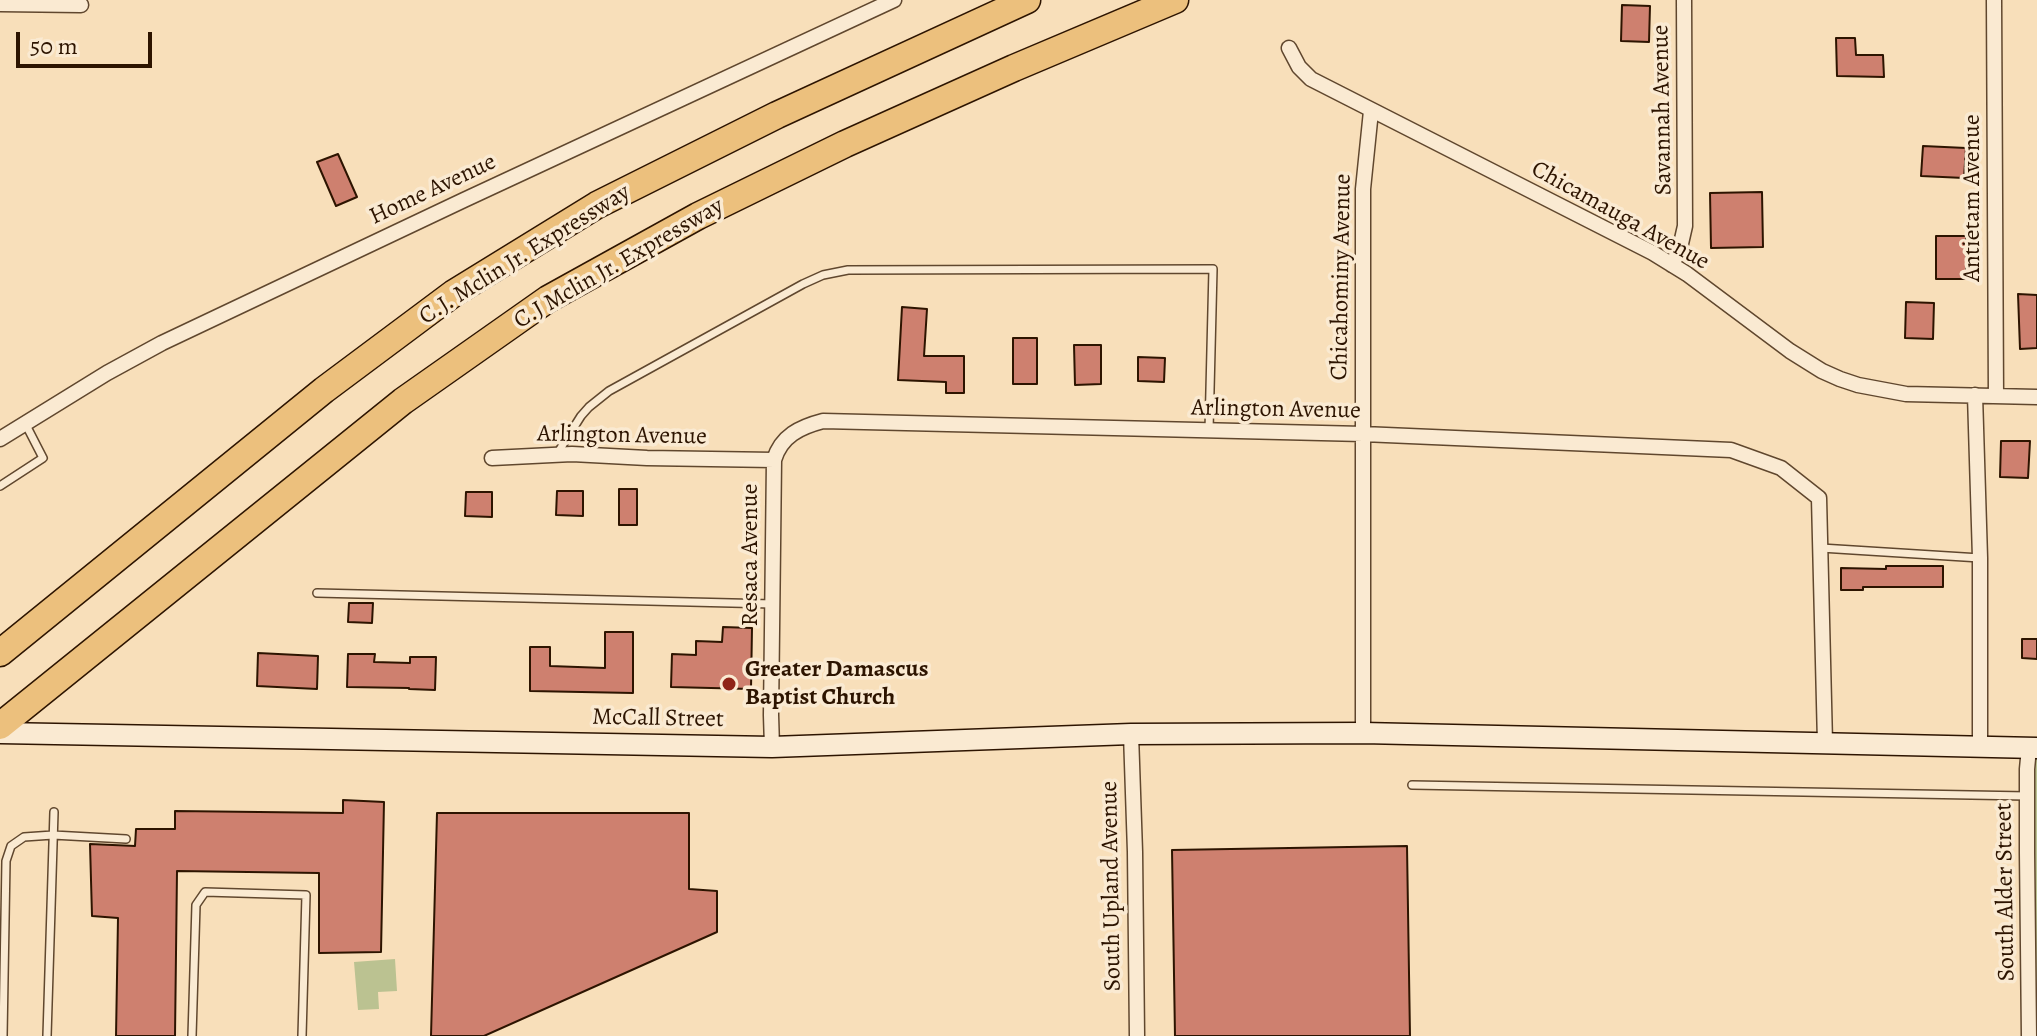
<!DOCTYPE html>
<style>
body{margin:0}
#map{position:relative;width:2037px;height:1036px;overflow:hidden;background:#f8dfba;font-family:Alegreya,serif}
canvas{display:block}
.scale{position:absolute;left:16px;top:32px;width:136px;height:36px;box-sizing:border-box;border:4px solid #2d1400;border-top:0;padding-left:10px;font-size:24px;line-height:28px;white-space:nowrap;color:#2d1400;-webkit-text-stroke:6px #faead2;paint-order:stroke}
</style>
<div id="map">
<canvas width="2037" height="1036"></canvas>
<div class="scale">50 m</div>
</div>
<script>
const c = document.querySelector('canvas').getContext('2d');
c.lineJoin = 'round';
function fill(path, color) {
  c.fillStyle = color;
  c.fill(path, 'evenodd');
}
function stroke(path, color, width, dash) {
  c.strokeStyle = color;
  c.lineWidth = width;
  c.lineCap = dash ? 'butt' : 'round';
  c.setLineDash(dash || []);
  c.stroke(path);
}
function drawText(font, color, halo, rows, align = 'center') {
  c.font = font + ' Alegreya,serif';
  c.lineWidth = 7;
  c.setLineDash([]);
  c.textBaseline = 'middle';
  c.strokeStyle = halo;
  c.fillStyle = color;
  for (const [text, x, y, turn = 0] of rows) {
    c.save();
    c.translate(x, y);
    c.rotate((+turn || 0) * Math.PI / 180);
    c.textAlign = isNaN(turn) ? turn : align;
    if (halo) c.strokeText(text, 0, 0);
    c.fillText(text, 0, 0);
    c.restore();
  }
}
const green = new Path2D(`
 M2037 748V1036H2029L2027 769Z
 M395 959 397 991 378 992 379 1009 358 1010 354 962Z`);
const building = new Path2D(`
 M1622 5 1650 6 1649 42 1621 41Z
 M1836 38H1855L1856 55H1883L1884 77 1837 76Z
 M1923 146 1966 148 1964 178 1921 176Z
 M338 154 357 197 336 206 317 162Z
 M1762 192 1763 247 1711 248 1710 193Z
 M1936 236H1966V279H1936Z
 M2018 294 2037 295V348L2020 349Z
 M1906 302 1934 303 1933 339 1905 338Z
 M902 307 927 309 924 356H964V393H946V382L898 380Z
 M1013 338H1037V384H1013Z
 M1074 345H1101V384L1075 385Z
 M1138 357 1165 358 1164 382 1138 381Z
 M2001 441H2030L2028 478 2000 477Z
 M619 489H637V525H619Z
 M557 491H583V516L556 515Z
 M466 492H492V517L465 516Z
 M1886 566H1943V587H1863V590H1841V568L1886 569Z
 M349 603H373L372 623 348 622Z
 M723 627 752 628 751 689 671 687 672 654 696 655V641L722 642Z
 M605 632H633V693L530 691V647H550V666L605 668Z
 M2022 639H2037V659L2022 658Z
 M258 653 318 656 317 689 257 686Z
 M348 654H375L374 662 410 663V657H436L435 690 409 689V688L347 687Z
 M343 800 384 802 381 952 319 953V873L177 871 175 1036H116L118 918 92 916 90 844 135 846 136 829H175V811L343 813Z
 M437 813H689V889L717 891V932L484 1036H431Z
 M1407 846 1410 1036H1175L1172 850Z`);
const lane = new Path2D(`
 M557 454 581 416 589 407 609 391 803 284 823 275 848 270 1213 269 1209 430
 M0 486 43 458 25 423
 M1821 548 1980 558
 M317 593 773 604
 M1412 785 2027 796
 M3 1036 6 861 11 846 24 837 53 835 126 839
 M47 1036 54 812
 M192 1036 196 905 205 892 306 895 302 1036`);
const street = new Path2D(`
 M1994 0 1996 396
 M0 4 81 5
 M1289 48 1299 67 1311 79 1653 253 1687 274 1790 351 1822 371 1840 379 1858 385 1906 394 2037 397
 M1672 265 1680 248 1685 226 1684 0
 M1975 395 1980 558V746
 M0 439 107 373 162 343 464 200 894 0
 M492 458 572 454 647 458 774 460
 M1363 733V189L1371 111
 M1131 734 1135 852 1137 1036
 M772 747 771 715 774 460C781 436 800 427 823 421L1363 434 1731 450 1781 468 1819 498 1825 743
 M2029 748 2027 769V853L2029 1036`);
const secondary = new Path2D(`
 M0 733 772 747 1131 734 1363 733 2037 748`);
const highway = new Path2D(`
 M0 653 324 390 454 293 597 205 777 115 1027 0
 M0 726 403 401 548 299 698 216 845 144 1014 68 1175 0`);
const markers = [
 [729,684,8,"#8f2418"]
];
const streetNames = [
 ["Savannah Avenue",1663,110,-91],
 ["Home Avenue",433,190,-25],
 ["Antietam Avenue",1973,198,-90],
 ["Chicamauga Avenue",1620,216,29],
 ["C.J. Mclin Jr. Expressway",525,255,-32],
 ["C.J Mclin Jr. Expressway",619,264,-30],
 ["Chicahominy Avenue",1342,277,-89],
 ["Arlington Avenue",1276,410,1],
 ["Arlington Avenue",622,436,1],
 ["Resaca Avenue",751,555,-90],
 ["McCall Street",658,719,1],
 ["South Upland Avenue",1112,886,-91],
 ["South Alder Street",2006,892,-91]
];
const poiNames = [
 ["Greater Damascus",745,670],
 ["Baptist Church",745,698]
];
fill(green, '#bbc291');
fill(building, '#ce806f');
stroke(building, '#2d1400', 2);
stroke(lane, '#60472e', 10);
stroke(street, '#60472e', 17);
stroke(secondary, '#2d1400', 23);
stroke(highway, '#2d1400', 29);
stroke(lane, '#faead2', 7);
stroke(street, '#faead2', 14);
stroke(secondary, '#faead2', 20);
stroke(highway, '#ecc07d', 26);
for (const [x, y, r, color] of markers) {
  const dot = new Path2D();
  dot.arc(x, y, r, 0, 2 * Math.PI);
  c.fillStyle = color;
  c.fill(dot);
  stroke(dot, '#faead2', 3);
}
drawText('24px', '#2d1400', '#faead2', streetNames);
drawText('bold 24px', '#2d1400', '#faead2', poiNames, 'left');
</script>
